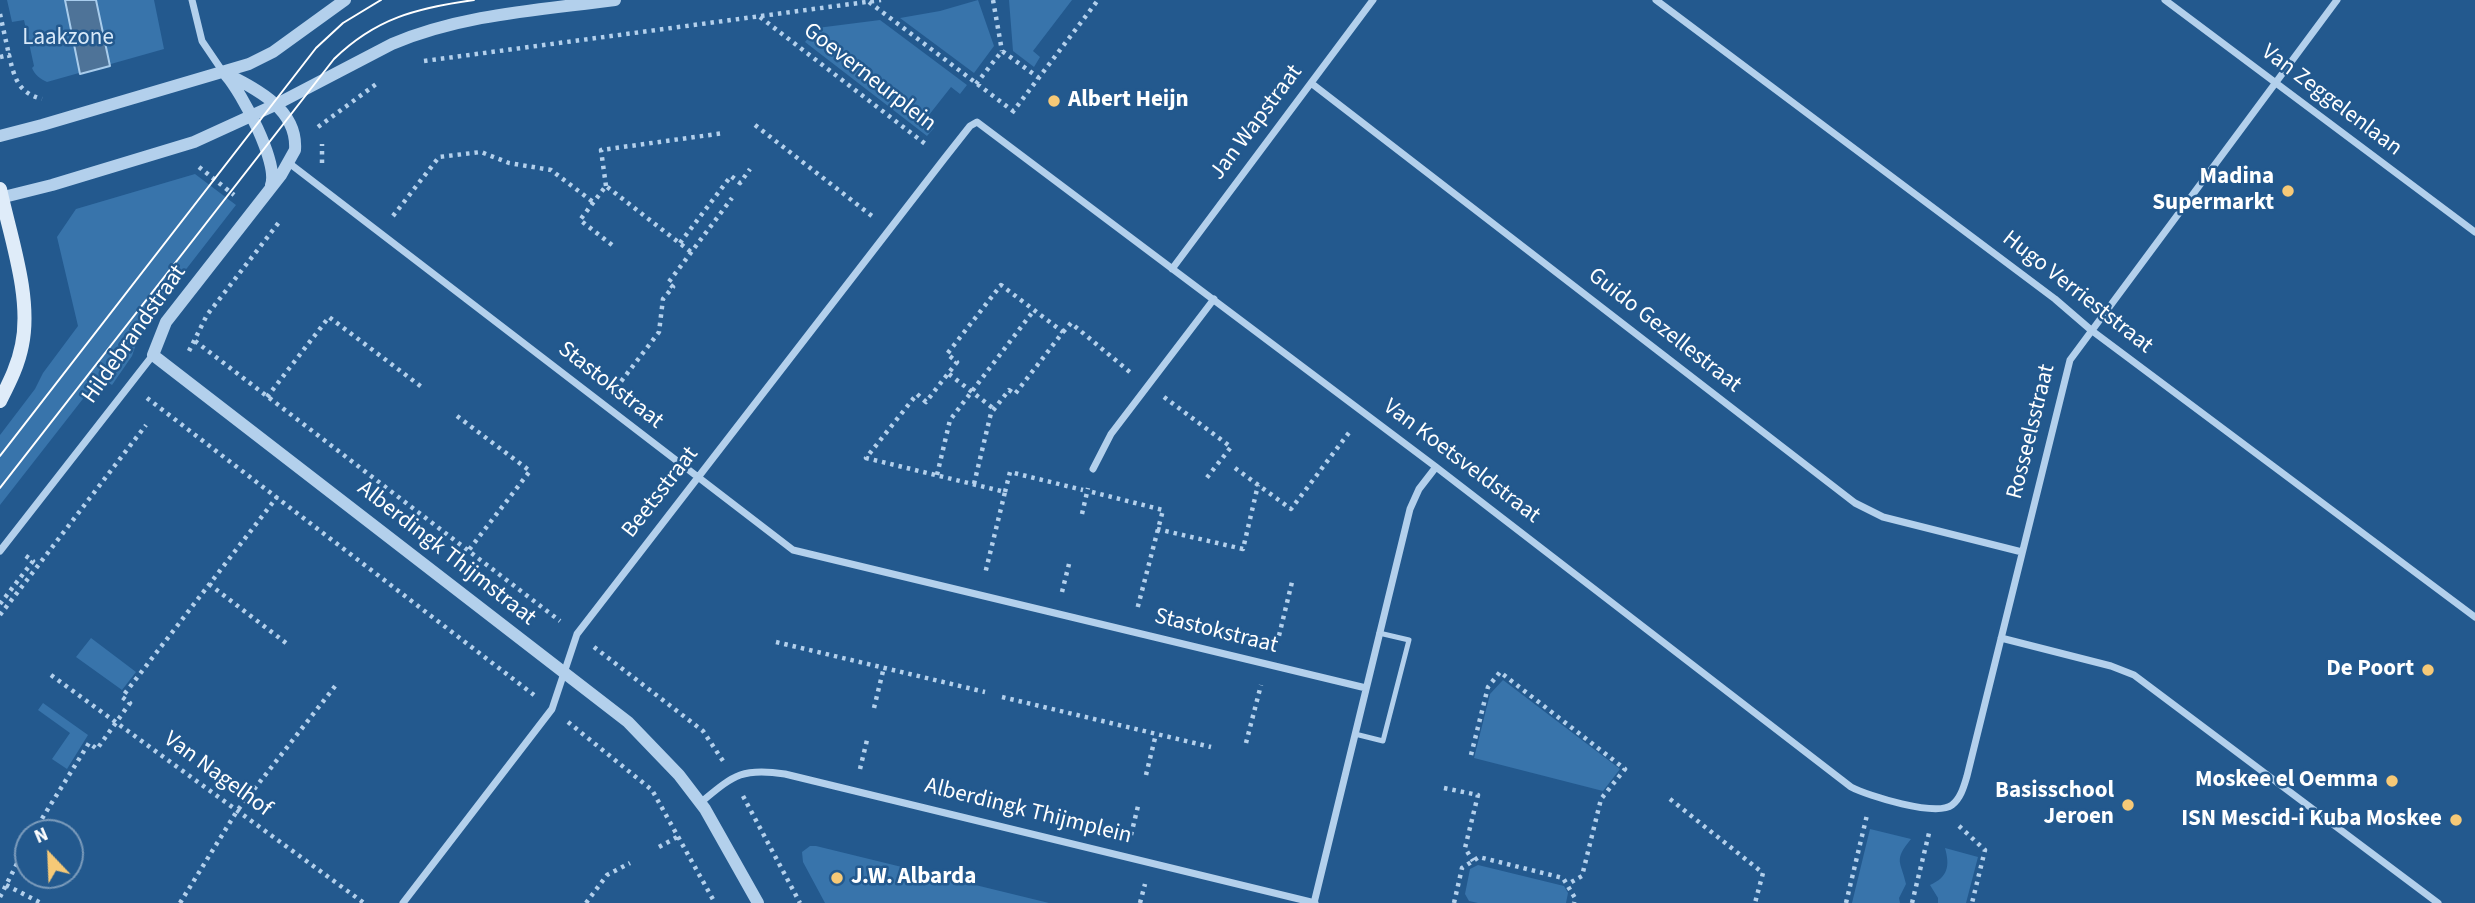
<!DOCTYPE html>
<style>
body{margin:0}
#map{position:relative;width:2475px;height:903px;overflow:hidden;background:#23598e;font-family:"Source Sans 3",sans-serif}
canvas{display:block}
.north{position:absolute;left:14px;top:819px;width:70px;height:70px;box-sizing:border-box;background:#23598e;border:2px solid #7b9bbb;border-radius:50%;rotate:337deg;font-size:19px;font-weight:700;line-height:28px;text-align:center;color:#fff}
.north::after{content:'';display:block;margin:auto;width:24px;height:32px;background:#f6c977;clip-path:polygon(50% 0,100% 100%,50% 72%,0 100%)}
</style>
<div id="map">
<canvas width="2475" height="903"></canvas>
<div class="north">N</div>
</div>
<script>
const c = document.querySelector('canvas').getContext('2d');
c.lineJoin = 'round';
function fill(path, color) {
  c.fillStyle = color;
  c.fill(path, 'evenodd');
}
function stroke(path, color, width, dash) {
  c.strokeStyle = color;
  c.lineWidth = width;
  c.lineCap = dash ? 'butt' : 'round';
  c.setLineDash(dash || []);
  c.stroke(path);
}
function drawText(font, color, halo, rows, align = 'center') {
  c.font = font + ' "Source Sans 3",sans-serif';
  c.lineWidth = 5;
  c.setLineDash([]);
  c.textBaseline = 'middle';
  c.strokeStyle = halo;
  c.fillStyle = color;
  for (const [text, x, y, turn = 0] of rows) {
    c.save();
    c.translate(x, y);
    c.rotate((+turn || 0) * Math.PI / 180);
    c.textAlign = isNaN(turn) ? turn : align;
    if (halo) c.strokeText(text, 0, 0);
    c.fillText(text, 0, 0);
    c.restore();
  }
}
const green = new Path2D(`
 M7 0H154L164 49 47 82C40 79 35 75 32 68L34 66 24 20 12 22Z
 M978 0 994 46 974 73 900 18 940 11Z
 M1009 0H1072L1033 51 1040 57 1034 67 1013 51Z
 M880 20 967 85 960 94 951 87 925 120 934 128 927 136 805 42 817 28Z
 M195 174 236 205 142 326 132 356 112 385 100 377 0 505V435L35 389 43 373 78 326 57 237 76 209Z
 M91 638 136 672 122 690 76 657Z
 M1503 680 1620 769 1603 791 1474 758 1490 694Z
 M43 703 88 735 67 769 52 759 70 733 38 710Z
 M1870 829 1911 839C1893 861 1901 861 1906 884L1899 898 1900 903H1852Z
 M810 846H816L1049 903H825L803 862 802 852Z
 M1945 848 1978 857 1966 903H1938V898L1930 885C1948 877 1950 866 1945 848Z
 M1478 865 1564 886 1568 893 1566 903H1478L1469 901 1465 894 1470 869Z`);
const water = new Path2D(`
 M65 0H96L110 66 80 74Z`);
const path = new Path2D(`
 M993 0 1002 51
 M869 2 1013 111
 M0 14 9 55
 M760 17 928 146
 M0 57 9 55C14 77 18 93 42 99
 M424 61 881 0
 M976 84 1002 51 1039 78
 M1012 113 1098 0
 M755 125 872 216
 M318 127 379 82
 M322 163V144
 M199 167 234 195
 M606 186 601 150 724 133
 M393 216 439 157 481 152 509 163 551 170 593 202
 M680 243 731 176 740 183 750 169
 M612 245 580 220 606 186 691 252
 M1063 332 1071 323 1131 373
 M195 341 560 621
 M189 351 207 315 280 221
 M949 374 994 409
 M616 388 659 332 663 299 673 287 668 283 732 198
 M267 397 329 317 423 388
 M1164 397 1231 447 1205 480
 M147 398 534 695
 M457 416 530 471 468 551
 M1235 468 1291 509 1351 430
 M937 475 950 420 1034 310
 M974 484 991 413 1009 390 1015 394 1063 332 1001 285 947 354 957 362 926 402 917 394 866 458 1005 492 985 574
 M1005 492 1010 472 1083 490
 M1092 492 1163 510 1137 610
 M1082 514 1088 488
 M1157 529 1243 549 1258 485
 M209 584 286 643
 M1062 592 1069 564
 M0 604 33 561 23 554
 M0 615 146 425
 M776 642 985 692
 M1277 644 1292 582
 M594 647 703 731 723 761
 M51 675 364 903
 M1002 697 1211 747
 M874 708 884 667
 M568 722 652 790 715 903
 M1246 743 1261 685
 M1471 755 1488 687 1500 672 1625 769 1601 799 1582 876 1568 884
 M860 769 868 736
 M1146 775 1156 734
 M1444 788 1478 795 1465 848 1473 861
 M743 796 800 903
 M1670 799 1763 873 1755 903
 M1959 826 1985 850 1972 903
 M33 833 89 743 97 749 130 703 122 697 277 497
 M1131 835 1139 802
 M659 847 679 836
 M6 885 41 903
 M0 897 28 842
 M180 903 237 811 336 685
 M586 903 607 875 630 863
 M1140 903 1145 884
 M1454 903 1462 868 1479 857 1563 878 1575 898 1574 903
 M1846 903 1867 815
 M1912 903 1930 829`);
const service = new Path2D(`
 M1355 734 1383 741 1409 640 1379 633`);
const minor = new Path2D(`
 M192 0 202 41 223 72
 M1656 0 2055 299 2091 330 2475 617
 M2165 0 2475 232
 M1311 83 1855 503 1883 517 2022 552
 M289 163 793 550 1366 688
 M1172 269 1373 0
 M1093 469 1111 434 1214 299
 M0 551 153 355
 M2001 638 2111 666 2134 675 2438 903
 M700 803C733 776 741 767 785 774L1315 903
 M403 903 552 709 577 634 944 159 970 126 977 122 1436 467 1851 787C1868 796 1936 817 1952 805 1961 798 1964 786 1967 776L2070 360 2337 0
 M1314 903 1410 509 1419 489 1436 467`);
const tertiary = new Path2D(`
 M223 72C254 88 298 108 295 150L281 175 166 322 153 355 628 722 679 775 705 809 758 903
 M226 75C242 93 279 163 271 185
 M0 136 42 125 249 64 273 52 345 0
 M0 198 52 185 194 142 275 105 392 44C463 14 540 10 615 0`);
const secondary = new Path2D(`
 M0 189C10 236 32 297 22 345 18 366 9 383 0 401`);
const tram = new Path2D(`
 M0 456 316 48 343 23 381 0
 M0 488 334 59C376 18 417 8 474 0`);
const markers = [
 [1054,101,7,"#f6c977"],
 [2288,191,7,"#f6c977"],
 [2428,670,7,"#f6c977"],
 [2392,781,7,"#f6c977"],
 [2128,805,7,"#f6c977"],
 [2456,820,7,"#f6c977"],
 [837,878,7,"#f6c977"]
];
const parkNames = [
 ["Laakzone",68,39]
];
const streetNames = [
 ["Goeverneurplein",869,78,38],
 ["Van Zeggelenlaan",2331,101,37],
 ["Jan Wapstraat",1257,123,-53],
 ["Hugo Verrieststraat",2077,293,38],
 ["Guido Gezellestraat",1664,331,38],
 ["Hildebrandstraat",135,335,-55],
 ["Stastokstraat",610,386,38],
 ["Rosseelsstraat",2032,432,-76],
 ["Van Koetsveldstraat",1461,462,37],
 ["Beetsstraat",661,493,-52],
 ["Alberdingk Thijmstraat",446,554,38],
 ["Stastokstraat",1216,632,14],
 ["Van Nagelhof",217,775,36],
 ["Alberdingk Thijmplein",1028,812,14]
];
const poiNames = [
 ["Albert Heijn",1068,101,"left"],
 ["Madina",2274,178],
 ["Supermarkt",2274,204],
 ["De Poort",2414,670],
 ["Moskee el Oemma",2378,781],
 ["Basisschool",2114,792],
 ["Jeroen",2114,818],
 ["ISN Mescid-i Kuba Moskee",2442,820],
 ["J.W. Albarda",851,878,"left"]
];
fill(green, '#3874ab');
fill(water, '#4e7398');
stroke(water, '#a8ccec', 2);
stroke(path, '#b3d0ec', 4.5, [3.5, 5]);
stroke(service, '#b3d0ec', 5);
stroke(minor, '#b3d0ec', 7);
stroke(tertiary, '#b3d0ec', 12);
stroke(secondary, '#dfecf9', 14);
stroke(tram, '#fff', 2);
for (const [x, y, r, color] of markers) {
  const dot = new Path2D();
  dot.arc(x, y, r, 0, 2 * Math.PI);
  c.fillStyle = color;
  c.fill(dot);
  stroke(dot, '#23598e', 2.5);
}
drawText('23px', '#d8e9f9', '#23598e', parkNames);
drawText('23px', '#fff', '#23598e', streetNames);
drawText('bold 23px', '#fff', '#23598e', poiNames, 'right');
</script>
